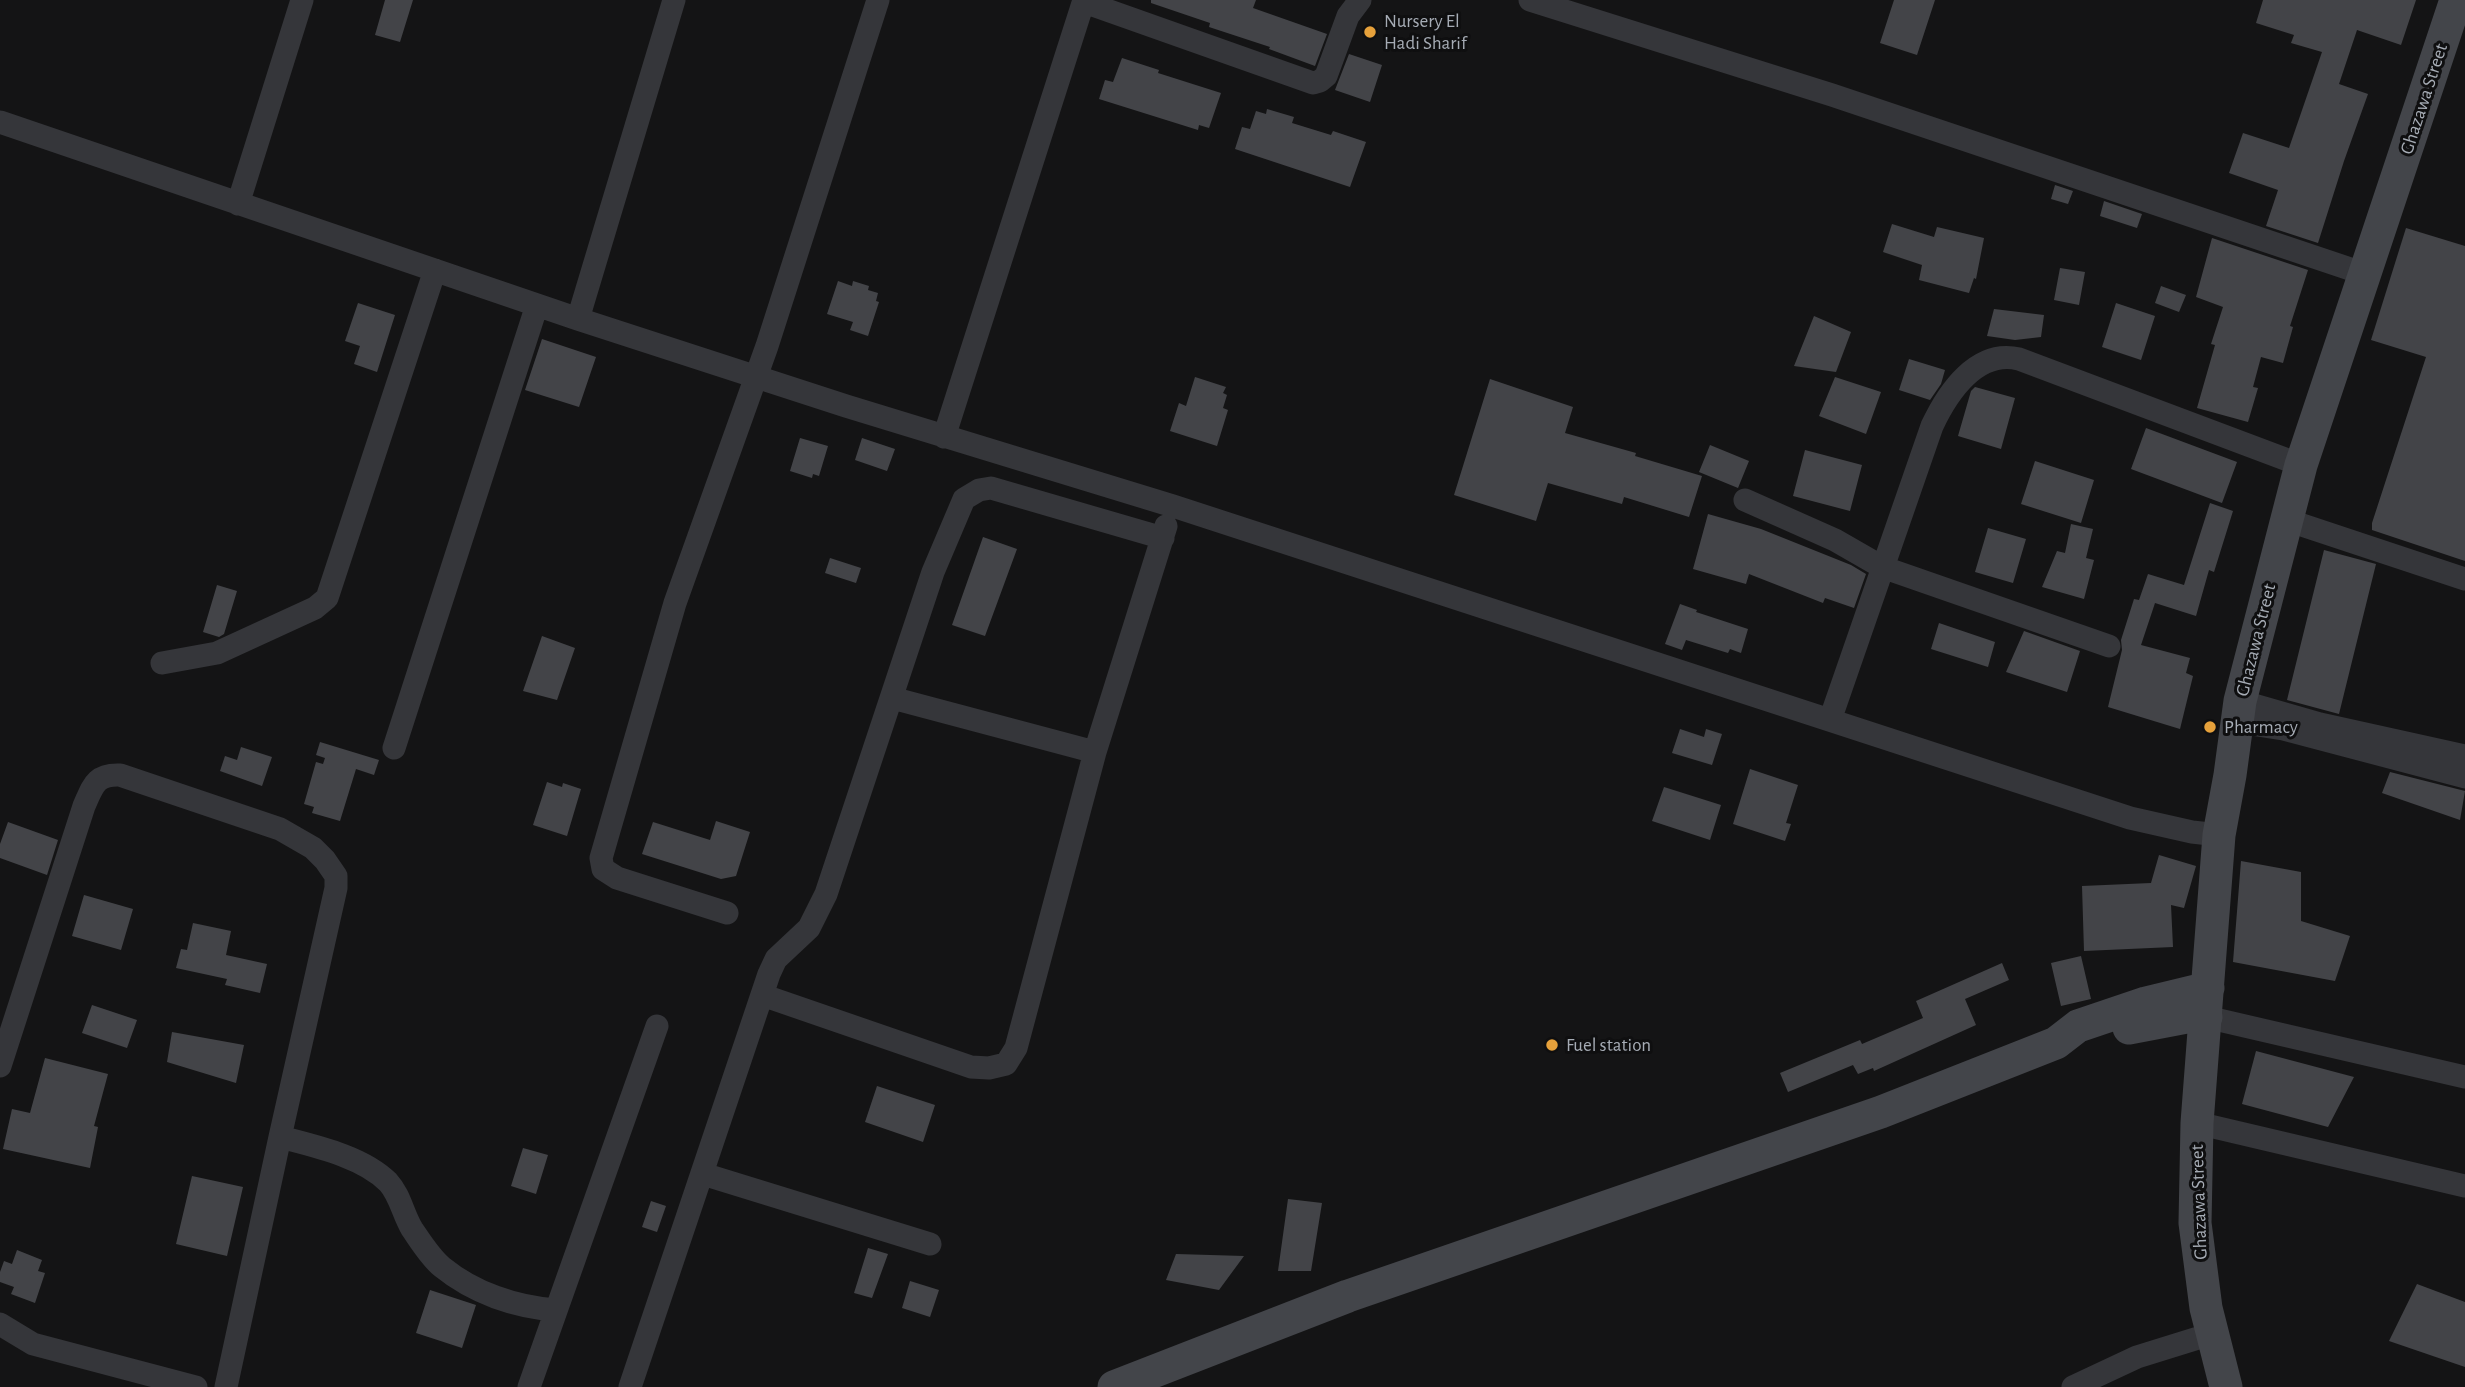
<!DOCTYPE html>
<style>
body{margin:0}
canvas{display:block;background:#141415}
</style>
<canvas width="2465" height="1387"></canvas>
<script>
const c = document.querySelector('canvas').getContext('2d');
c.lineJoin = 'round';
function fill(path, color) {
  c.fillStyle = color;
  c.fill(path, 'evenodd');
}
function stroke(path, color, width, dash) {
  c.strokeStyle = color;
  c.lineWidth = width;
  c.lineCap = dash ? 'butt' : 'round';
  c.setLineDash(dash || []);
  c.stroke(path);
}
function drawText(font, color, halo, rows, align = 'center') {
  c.font = font + ' "Alegreya Sans",sans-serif';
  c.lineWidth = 6;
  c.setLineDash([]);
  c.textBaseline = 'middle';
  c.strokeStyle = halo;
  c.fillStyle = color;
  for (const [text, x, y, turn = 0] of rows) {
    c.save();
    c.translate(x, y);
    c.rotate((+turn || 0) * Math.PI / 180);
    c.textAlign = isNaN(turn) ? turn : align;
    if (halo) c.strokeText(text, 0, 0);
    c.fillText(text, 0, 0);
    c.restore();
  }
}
const building = new Path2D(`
 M385 0H413L400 42 375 35Z
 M1151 0H1256L1253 8 1327 34 1315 66 1269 49 1270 47 1209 27 1210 23 1151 3Z
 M1894 0H1935L1917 55 1880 43Z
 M2263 0H2416L2401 45 2357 30 2339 84 2368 94 2344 161 2318 243 2266 226 2278 190 2229 173 2243 133 2289 148 2322 52 2291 43 2294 35 2256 23Z
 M1349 54 1382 65 1370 102 1335 90Z
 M1122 58 1159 70 1158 73 1221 93 1209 128 1199 125 1198 130 1099 99 1105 80 1113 82Z
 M1267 109 1294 117 1292 123 1331 135 1333 131 1366 142 1350 187 1235 149 1242 127 1250 129 1256 111 1266 114Z
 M2055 185 2073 191 2068 204 2051 199Z
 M2104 201 2142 214 2137 228 2100 216Z
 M1892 224 1934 237 1937 227 1984 238 1976 279 1974 278 1969 293 1919 280 1922 265 1883 252Z
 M2406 228 2465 246V561L2372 530V523L2426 357 2371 340Z
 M2212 238 2308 270 2290 326 2293 327 2283 363 2261 357 2253 387 2258 388 2248 422 2197 408 2215 345 2211 344 2223 307 2196 297Z
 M2060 268 2085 272 2079 305 2054 300Z
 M838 281 852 286 853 281 869 286 868 290 878 293 876 301 879 302 868 336 850 330 853 322 827 314Z
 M2161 286 2186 295 2179 312 2155 303Z
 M358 303 395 315 377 372 354 364 360 346 345 341Z
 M2116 303 2155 316 2141 360 2102 347Z
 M1994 309 2044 315 2041 337 2015 340 1987 336Z
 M1814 316 1851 332 1836 372 1794 366Z
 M542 339 596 357 579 407 525 390Z
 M1909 359 1945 370 1941 384 1930 400 1899 390Z
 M1195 377 1226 387 1223 393 1227 395 1223 408 1228 410 1217 446 1170 431 1179 403 1186 406Z
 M1835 377 1881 392 1866 434 1819 416Z
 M1490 379 1573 407 1565 433 1636 453 1635 456 1702 476 1689 517 1624 497 1622 504 1548 483 1536 521 1454 495Z
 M1975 387 2015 398 2001 449 1958 436 1971 391Z
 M2146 428 2237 462 2222 503 2131 469Z
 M800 438 828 446 819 476 813 474 812 478 790 471Z
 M862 438 895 449 887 471 855 460Z
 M1710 445 1749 461 1738 488 1699 472Z
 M1805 450 1862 465 1850 511 1793 496Z
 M2035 461 2094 480 2081 523 2021 504Z
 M2210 503 2233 511 2214 572 2209 570 2196 616 2155 603 2141 645 2190 658 2186 673 2193 676 2180 729 2108 707 2122 650 2121 640 2134 599 2139 600 2148 574 2184 585Z
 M1708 514 1761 529 1851 565 1866 574 1854 608 1825 598 1823 603 1749 574 1746 584 1693 569Z
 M2071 524 2093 529 2086 558 2094 560 2084 599 2042 587 2057 551 2065 553Z
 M1988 528 2026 539 2013 583 1975 572Z
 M983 537 1017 549 985 636 952 625Z
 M2324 550 2376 564 2339 714 2287 700Z
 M830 558 861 568 856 583 825 573Z
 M217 585 237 591 224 634 219 637 203 632Z
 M1680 604 1697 610 1696 612 1748 629 1741 653 1730 649 1728 653 1686 640 1682 650 1665 644Z
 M1939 623 1995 642 1988 667 1931 649Z
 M2024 631 2080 651 2067 692 2006 672Z
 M542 636 575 648 557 700 523 691Z
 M1680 729 1704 737 1706 729 1722 734 1712 765 1672 753Z
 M320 742 379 760 374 775 356 769 340 821 312 813 314 807 304 804 316 762 323 764 325 758 316 755Z
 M241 747 272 757 262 786 220 771 225 756 237 760Z
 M1750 769 1798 785 1786 823 1791 824 1785 841 1733 824Z
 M2390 772 2465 791 2460 820 2382 793Z
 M547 782 562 787 563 783 581 789 567 836 533 825Z
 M1664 787 1721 805 1710 840 1652 821Z
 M716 821 750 832 736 876 721 879 642 854 653 822 710 840Z
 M8 822 58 840 47 875 0 858V844Z
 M2159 855 2196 866 2184 908 2171 905 2173 947 2084 951 2082 886 2151 883Z
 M2241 861 2301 872V921L2350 936 2335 981 2233 962Z
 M84 895 133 909 121 950 72 936Z
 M193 923 231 931 226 955 267 964 260 993 225 985 227 979 176 968 181 949 187 950Z
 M2081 956 2091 999 2061 1006 2051 963Z
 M2002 963 2009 980 1965 999 1976 1025 1874 1071 1873 1068 1858 1074 1853 1065 1788 1092 1780 1073 1860 1040 1862 1044 1923 1018 1916 1001Z
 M92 1005 137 1020 127 1048 82 1033Z
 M172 1032 244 1045 236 1083 167 1062Z
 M2256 1051 2354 1077 2328 1127 2242 1104Z
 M45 1058 108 1074 94 1126 98 1127 90 1168 3 1149 12 1109 30 1113Z
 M877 1086 935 1105 923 1142 865 1122Z
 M523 1148 548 1155 536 1194 511 1186Z
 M192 1176 243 1187 227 1256 176 1244Z
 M1288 1199 1322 1203 1311 1271H1278Z
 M651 1201 666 1206 657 1232 642 1227Z
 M868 1248 888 1254 872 1298 854 1293Z
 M17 1250 42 1260 38 1271 45 1273 35 1303 11 1294 14 1287 0 1282V1272L4 1261 12 1264Z
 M1176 1254 1244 1256 1219 1290 1166 1280Z
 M910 1281 939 1290 930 1317 902 1308Z
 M2417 1284 2465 1302V1367L2389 1341Z
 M430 1290 476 1305 462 1348 416 1333Z`);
const minor = new Path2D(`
 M1530 0 1832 95 2365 274
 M1084 2 1313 83 1320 81 1326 76 1348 16 1360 0
 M0 122 578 319 846 406 1173 506 2130 818 2192 832 2219 835
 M238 204 302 0
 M578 319 674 0
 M944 437 1084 0
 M1745 500 1835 540 1882 567 2109 646
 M2287 520 2465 579
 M162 663 217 653 315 608 327 598 435 270
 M892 698 1095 752
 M2240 701 2320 724 2465 756
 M1830 720 1932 426C1948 392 1977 349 2019 359L2301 465
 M2238 722 2283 729 2465 777
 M394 748 537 305
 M727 913 617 878 603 869 601 858 675 603 767 346 878 0
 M762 995 971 1067 989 1068 1006 1064 1016 1048 1095 752 1166 526
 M2206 1017 2465 1077
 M0 1066 84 806C93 786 95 774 120 775L280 829 313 848 325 860 336 876V888L280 1137 226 1387
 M2197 1123 2465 1186
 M280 1137C314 1146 362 1156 388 1182 400 1195 403 1214 412 1229 421 1242 430 1257 442 1267 474 1293 515 1307 556 1310
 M703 1174 930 1244
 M0 1324 33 1344 196 1387
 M529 1387 657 1026
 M630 1387 769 974 776 959 809 928 826 894 933 572 964 499 979 490 991 488 1163 538
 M2073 1387 2137 1357 2211 1334`);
const secondary = new Path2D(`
 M2129 1028 2192 1016 2206 1017
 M1114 1387 1348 1296 1881 1112 2056 1043 2078 1026 2146 1003 2208 988
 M2226 1387 2206 1308 2195 1223 2197 1123 2219 835 2230 775 2240 701 2301 465 2456 0`);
const markers = [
 [1370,32,7,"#e6a13b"],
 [2210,727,7,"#e6a13b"],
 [1552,1045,7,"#e6a13b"]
];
const poiNames = [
 ["Nursery El",1384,21],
 ["Hadi Sharif",1384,43],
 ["Pharmacy",2224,727],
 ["Fuel station",1566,1045]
];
const streetNames = [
 ["Ghazawa Street",2424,99,-72],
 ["Ghazawa Street",2256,640,-76],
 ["Ghazawa Street",2199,1202,-92]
];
fill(building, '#434448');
stroke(minor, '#35363a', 23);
stroke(secondary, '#43454a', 33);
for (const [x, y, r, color] of markers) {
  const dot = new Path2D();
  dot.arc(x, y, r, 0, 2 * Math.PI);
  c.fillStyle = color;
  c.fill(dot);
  stroke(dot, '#0f0f10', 2.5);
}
drawText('19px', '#a6acb5', '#0f0f10', poiNames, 'left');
drawText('19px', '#a6acb5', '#0f0f10', streetNames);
</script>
